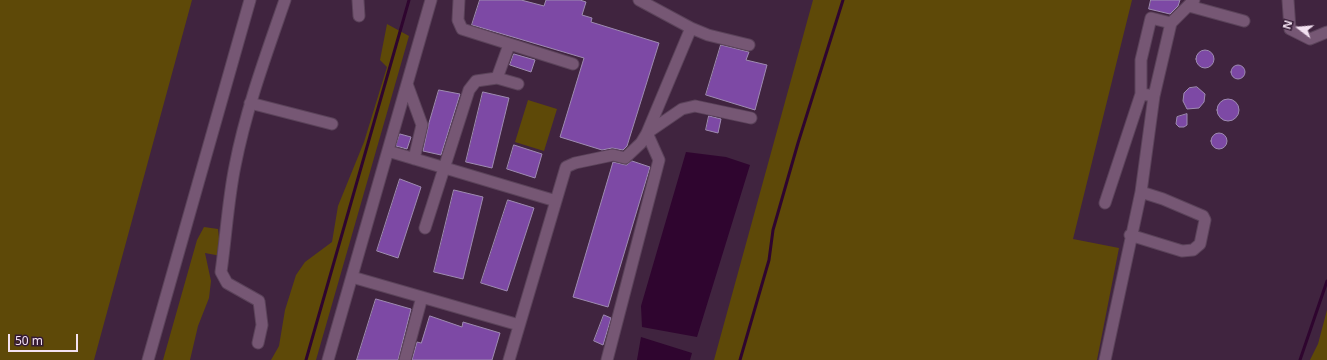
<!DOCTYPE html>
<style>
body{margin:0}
#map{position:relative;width:1327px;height:360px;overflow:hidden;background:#40243f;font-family:"Noto Sans",sans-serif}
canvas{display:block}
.north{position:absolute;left:1279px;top:8px;width:40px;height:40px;-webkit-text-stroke:3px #351b35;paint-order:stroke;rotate:286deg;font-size:11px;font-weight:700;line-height:16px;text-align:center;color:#f3e1f1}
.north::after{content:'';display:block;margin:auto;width:14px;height:18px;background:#f3e1f1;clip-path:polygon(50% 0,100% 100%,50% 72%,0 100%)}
.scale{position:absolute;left:8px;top:334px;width:70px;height:18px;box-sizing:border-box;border:2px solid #f3e1f1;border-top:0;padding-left:5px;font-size:12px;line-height:14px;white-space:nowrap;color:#f3e1f1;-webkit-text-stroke:3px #351b35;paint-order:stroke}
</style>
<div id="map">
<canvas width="1327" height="360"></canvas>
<div class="north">N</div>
<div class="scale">50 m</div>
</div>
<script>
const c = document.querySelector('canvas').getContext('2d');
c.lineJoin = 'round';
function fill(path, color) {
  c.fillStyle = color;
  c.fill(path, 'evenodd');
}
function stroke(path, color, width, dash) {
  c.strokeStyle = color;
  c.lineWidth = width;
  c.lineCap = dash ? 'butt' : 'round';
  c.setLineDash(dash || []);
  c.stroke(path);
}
const green = new Path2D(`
 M0 0H192L94 360H0Z
 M813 0H1132L1073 239 1119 248 1097 360H714Z
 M387 24 409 36 316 360H271L279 346 285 310 296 275 305 262 332 242 338 206 364 142 387 67 380 60Z
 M528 100 557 109 544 151 515 142Z
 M204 227 218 229 221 256 205 253 211 281 209 298 198 326 190 360H163L197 240Z
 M1327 310V360H1310L1318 344Z`);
const water = new Path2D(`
 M686 152 726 157 750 165 697 337 642 327 641 306Z
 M641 337 692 353 690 360H637Z`);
const stream = new Path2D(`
 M306 360 409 0
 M740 360 769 260 773 230 798 143 843 0
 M1300 360 1327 281`);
const building = new Path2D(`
 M480 0H521L544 6 546 0H580L586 2 582 15 592 18 591 22 659 43 627 146 623 150 612 148 602 150 560 137 584 58 472 25Z
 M1151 0H1180L1178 6 1170 14 1149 9Z
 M721 45 749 52 746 60 767 65 755 110 706 95Z
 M1196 59a9 9 0 1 1 18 0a9 9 0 1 1-18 0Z
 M514 54 535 60 531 72 510 65Z
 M1231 72a7 7 0 1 1 14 0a7 7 0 1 1-14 0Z
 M1197 87 1205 94 1204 102 1199 108 1187 109 1183 101 1184 93 1189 88Z
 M439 90 460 94 441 155 423 151 429 123Z
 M483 92 509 98 492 168 466 162Z
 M1217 110a11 11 0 1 1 22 0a11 11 0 1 1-22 0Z
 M1187 114V125L1184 127H1179L1176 124 1177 117Z
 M709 116 721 119 718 133 706 130Z
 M1211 141a8 8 0 1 1 16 0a8 8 0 1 1-16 0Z
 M400 134 411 137 407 149 396 146Z
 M514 145 542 154 535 178 507 169Z
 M632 161 650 167 608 307 573 297 613 162 626 165Z
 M400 179 421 187 398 258 377 251Z
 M454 190 483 197 463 279 434 272Z
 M508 200 534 208 507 291 481 283Z
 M376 299 411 309 398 360H357Z
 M604 315 611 318 603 345 594 341Z
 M430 316 462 327 463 322 500 333 492 360H412L417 342 421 343Z`);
const minor = new Path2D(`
 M358 0 359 16
 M459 0 458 20 462 29 573 64
 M1288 0 1290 29 1310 39 1327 32
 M1189 6 1244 21
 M691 28 708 35 749 45
 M497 78 518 84
 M407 84 422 125 414 159
 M1148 95 1141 94V60L1151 18 1171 23
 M250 103 332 124
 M388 151 556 201
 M1105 203 1141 94
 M425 228 469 90 476 81 497 78 509 45
 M1130 235 1182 251 1193 250 1200 244 1205 220 1203 216 1163 199 1141 192
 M352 277 519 325
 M258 343 262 325 259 301 227 283 221 272C226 237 228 200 235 166 246 109 266 55 285 0
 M148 360 250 0
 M328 360 431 0
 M405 360 422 297
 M509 360 566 167 575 163 613 155 625 158 641 143 647 133 691 28 639 0
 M607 360 659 160 647 133 682 109 695 106 751 118
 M1105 360 1141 192 1154 96 1171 23 1194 0`);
fill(green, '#5e4908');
fill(water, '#2f052f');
stroke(stream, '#2f052f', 3);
fill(building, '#7d49a5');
stroke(building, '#9e8bb1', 1);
stroke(minor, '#5b435a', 13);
stroke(minor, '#765774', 11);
</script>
